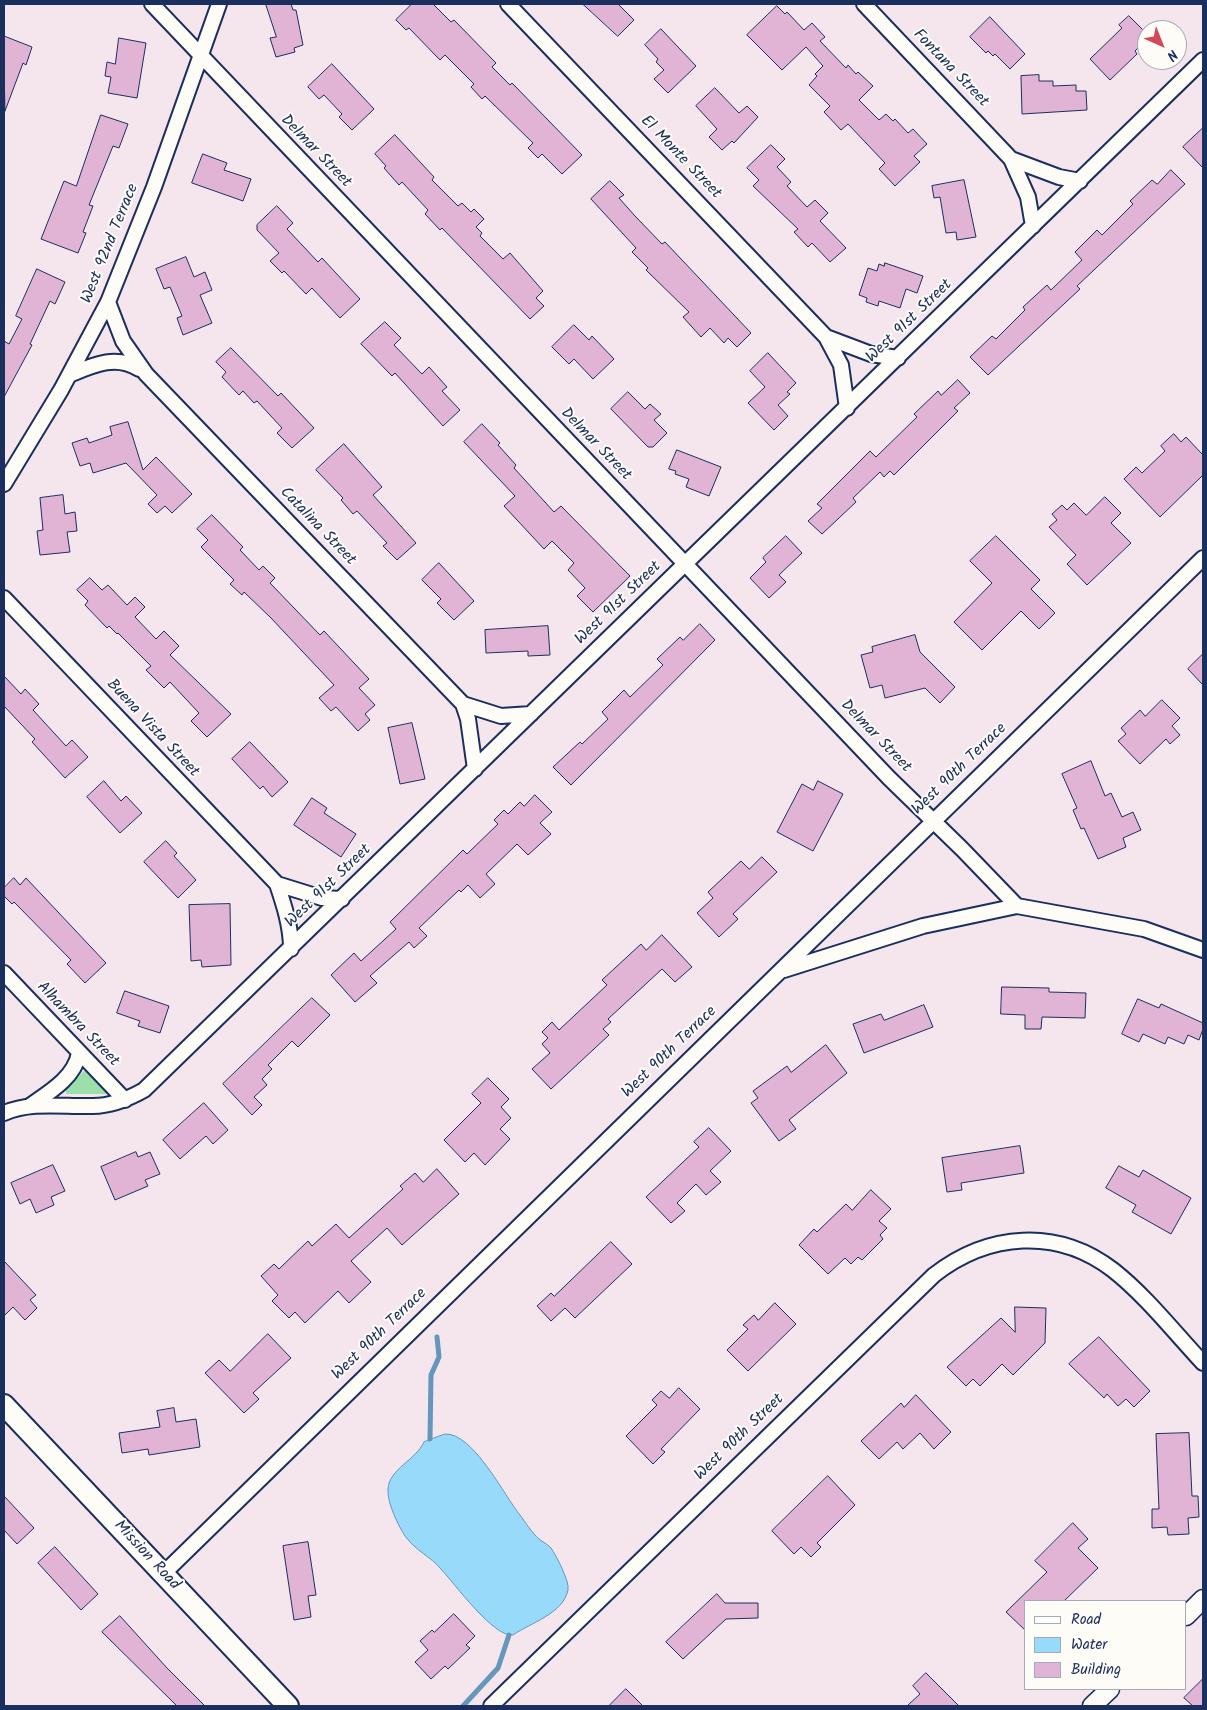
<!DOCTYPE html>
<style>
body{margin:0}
#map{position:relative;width:1207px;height:1710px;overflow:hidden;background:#f5e6ed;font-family:Kalam,sans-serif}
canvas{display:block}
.frame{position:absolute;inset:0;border:5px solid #1b2f5e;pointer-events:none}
.legend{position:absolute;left:1024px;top:1600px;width:162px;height:90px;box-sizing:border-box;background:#fdfcf7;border:1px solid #a3aaba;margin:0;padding:6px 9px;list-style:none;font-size:15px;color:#1b2f5e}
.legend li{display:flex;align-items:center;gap:10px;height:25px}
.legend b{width:25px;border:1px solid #a3aaba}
.north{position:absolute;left:1137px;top:20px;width:50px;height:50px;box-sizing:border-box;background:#fdfcf7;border:1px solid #a3aaba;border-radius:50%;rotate:136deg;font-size:14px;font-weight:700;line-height:20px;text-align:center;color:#1b2f5e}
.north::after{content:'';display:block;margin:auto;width:18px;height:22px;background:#d1495b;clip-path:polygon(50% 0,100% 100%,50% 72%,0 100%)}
</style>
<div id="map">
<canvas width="1207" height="1710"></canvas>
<div class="frame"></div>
<ul class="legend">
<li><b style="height:6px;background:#fdfcf7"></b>Road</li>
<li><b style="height:14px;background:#97daf9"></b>Water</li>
<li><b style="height:14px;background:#e1b3d5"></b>Building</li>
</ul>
<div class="north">N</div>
</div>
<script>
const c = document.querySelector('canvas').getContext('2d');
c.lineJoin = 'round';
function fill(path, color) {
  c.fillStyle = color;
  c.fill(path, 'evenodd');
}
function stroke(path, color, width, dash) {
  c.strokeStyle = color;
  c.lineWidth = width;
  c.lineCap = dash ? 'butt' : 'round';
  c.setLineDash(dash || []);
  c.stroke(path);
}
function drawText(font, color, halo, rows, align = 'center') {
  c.font = font + ' Kalam,sans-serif';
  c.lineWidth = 4;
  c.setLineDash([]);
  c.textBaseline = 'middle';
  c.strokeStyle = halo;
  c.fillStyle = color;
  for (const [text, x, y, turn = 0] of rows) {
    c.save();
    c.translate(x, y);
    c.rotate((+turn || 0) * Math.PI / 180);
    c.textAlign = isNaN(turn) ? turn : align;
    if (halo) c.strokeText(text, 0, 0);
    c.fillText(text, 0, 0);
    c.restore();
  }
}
const green = new Path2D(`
 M86 1069 109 1092 108 1094H66V1089Z`);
const water = new Path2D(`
 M445 1434C473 1432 505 1497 520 1515 526 1523 532 1533 539 1539 543 1542 547 1544 551 1548 556 1555 570 1582 568 1590 563 1614 530 1623 513 1635 494 1638 454 1583 441 1569 430 1556 417 1552 405 1536 398 1525 387 1503 388 1489 389 1469 416 1460 424 1442Z`);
const stream = new Path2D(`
 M430 1439 431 1375 439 1357 437 1337
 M463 1706 498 1668 509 1635`);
const building = new Path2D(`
 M266 4H291L293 10H296L303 45 294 48 295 52 276 57 270 38 276 37Z
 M412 4H433L451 22 454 20 496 63 492 67 510 85 512 83 582 155 562 174 542 154 538 158 528 148 533 143 485 96 482 99 471 87 474 84 445 55 440 60 409 28 406 30 396 20Z
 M583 4H618L634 20 618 36Z
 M777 6 785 14 787 12 804 30 812 23 825 37 820 41 846 68 848 65 856 74 858 72 873 86 859 100 879 120 886 114 893 121 895 119 908 133 913 129 927 144 914 156 920 162 895 186 879 169 885 163 848 124 841 130 824 112 830 106 809 85 817 76 815 74 823 66 806 47 782 70 747 35Z
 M1129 16 1147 34V39L1135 51 1137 54 1110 80 1090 59 1122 28 1119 25Z
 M990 17 1025 54 1010 69 995 54 993 56 988 51 986 53 970 37Z
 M661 29 696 66 668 93 654 79 664 70 656 62 658 59 645 45Z
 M4 36 32 47 26 65 23 63 5 111Z
 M119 38 146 43 137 98 108 93 111 77 105 76 107 62 115 64Z
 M332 64 374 109 352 130 339 117 342 114 324 95 319 99 308 87Z
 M1039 75V81H1053V86L1076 85V91H1086L1087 110 1022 114 1021 76Z
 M715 88 739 113 747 106 758 117 734 143 732 141 722 150 709 137 717 129 696 106Z
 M101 115 128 124 119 148 113 146 89 205 93 206 83 232 86 233 78 253 41 239 64 181 76 186Z
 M1203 128V168L1183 147Z
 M395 135 434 177 432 180 458 206 462 203 471 212 474 209 484 219 476 227 482 233 480 236 503 259 510 253 543 291 536 298 544 306 530 319 442 228 440 230 425 214 428 210 402 182 399 185 384 168 386 166 375 154Z
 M771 145 785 159 777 167 791 182 787 186 807 207 815 200 828 213 820 221 846 248 830 262 812 243 808 247 794 232 798 229 753 186 759 180 747 168Z
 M203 154 227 163 224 170 251 179 243 201 192 183Z
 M1171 170 1185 184 1077 286 1080 289 988 375 970 357 992 336 996 339 1025 310 1023 307 1047 285 1051 290 1082 260 1075 252 1097 230 1102 235 1133 204 1130 201 1152 180 1157 184Z
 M964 180 976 237 957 240 956 232 946 233 940 197 934 198 932 186Z
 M610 181 624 195 619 198 635 216 662 244 665 242 751 333 737 347 728 338 724 343 710 328 701 337 683 317 689 312 646 270 648 268 632 252 636 248 591 199Z
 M277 206 293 223 287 229 318 262 322 258 360 299 340 318 312 288 306 294 284 271 282 273 270 261 279 253 257 230V225Z
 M186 257 194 277 205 272 212 290 200 295 212 323 183 335 177 318 182 316 170 287 164 289 156 269Z
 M885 263 923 276 917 293 906 289 900 308 879 301 878 306 866 302 867 298 859 295 868 268 877 271 879 264 884 266Z
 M37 269 65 282 55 304 50 301 30 344 32 345 4 397V341L9 344 22 319 16 316Z
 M385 322 401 338 394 345 422 374 429 367 447 387 442 391 460 410 443 426 395 373 392 376 361 344Z
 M574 325 589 340 592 336 614 359 593 379 574 359 569 364 552 347Z
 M231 348 278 396 281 393 314 428 292 448 277 433 282 428 257 401 254 403 243 391 239 395 222 377 226 372 216 362Z
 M768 353 796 383 787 392 790 394 778 405 788 416 774 430 748 403 765 387 750 371Z
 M958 380 970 393 954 408 958 411 894 475 890 471 884 477 880 472 853 498 856 502 822 534 808 521 822 508 817 504 870 451 876 457 917 417 914 414 938 391 941 395Z
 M628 392 645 409 650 404 661 414 654 420 667 433 653 447H648L611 409Z
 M128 422 143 470 156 457 192 494 172 513 165 506 157 513 148 504 157 495 126 463 93 473 90 463 80 466 72 443 87 438 89 443 112 435 110 427Z
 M482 424 500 443 498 445 516 465 514 468 554 512 561 506 630 576 593 612 577 596 585 588 568 570 574 563 552 541 544 549 504 506 515 496 464 442Z
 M1174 434 1181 442 1186 437 1203 455V475L1160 517 1124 479 1136 467 1142 473 1165 451 1161 446Z
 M344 444 382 487 373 495 416 543 397 560 383 546 387 543 357 511 353 514 341 500 343 498 316 470Z
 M677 450 721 467 709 496 686 487 689 479 675 474 676 471 669 469Z
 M63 495 65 514 75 512 77 531 67 532 70 552 40 555 37 531 43 530 40 498Z
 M1105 497 1121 513 1111 523 1131 543 1087 585 1067 564 1076 555 1049 527 1057 520 1052 514 1062 505 1067 510 1074 503 1086 515Z
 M212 515 243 547 240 550 259 570 263 566 275 578 270 583 320 635 324 631 369 679 359 688 375 705 365 714 370 720 358 731 336 707 331 711 319 698 334 685 271 618 244 592 242 595 230 584 234 580 201 547 208 540 197 529Z
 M786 536 802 553 779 575 786 582 769 598 750 578 766 562 763 558Z
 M996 536 1040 580 1031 589 1055 613 1039 629 1021 611 982 650 954 622 992 583 970 561Z
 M439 563 474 601 454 620 437 603 441 599 422 580Z
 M90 578 102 590 108 585 127 605 135 597 145 607 135 617 156 639 164 631 179 646 170 655 231 714 207 737 191 721 199 713 170 682 164 688 146 670 151 666 118 633 117 634 109 626 107 628 85 605 88 601 77 590Z
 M700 624 715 640 571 785 553 767 580 742 582 744 608 719 602 712 624 690 630 697 663 665 657 659 680 637 683 640Z
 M548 626 550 655 528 656V651L486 653 485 630Z
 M915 635 920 652 955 687 940 703 925 688 885 698 882 685 870 688 861 655 873 652 872 647Z
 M1203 654V685L1188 669Z
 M4 676 21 694 25 689 39 704 33 710 66 746 72 740 88 757 65 778 32 742 35 739 4 706Z
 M1162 700 1180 718 1172 726 1180 735 1170 744 1166 739 1140 764 1118 741 1126 734 1121 728 1140 710 1145 716Z
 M412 723 425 779 400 784 388 728Z
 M250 742 288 782 272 797 263 786 260 789 232 759Z
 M1091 761 1105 796 1111 793 1122 817 1133 812 1141 830 1123 838 1126 847 1098 859 1084 828 1081 829 1073 810 1077 808 1062 774Z
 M104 781 121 801 126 796 142 813 120 833 87 797Z
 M818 781 843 794 813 851 777 832 802 784 813 790Z
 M535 795 552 812 540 823 551 834 528 855 517 844 486 874 495 884 480 898 468 885 461 892 459 890 419 928 427 936 414 948 409 942 370 976 377 983 355 1002 331 975 354 953 361 961 396 929 390 922 463 850 467 854 498 824 494 820 504 810 508 814 520 802 524 806Z
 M312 798 327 808 324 813 356 834 341 857 294 825Z
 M166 841 177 853 174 856 196 880 178 898 144 862Z
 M762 857 777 872 733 914 738 919 719 937 697 913 713 898 708 892 741 861 749 869Z
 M14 878 20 885 26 878 106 963 85 983 67 964 71 960 14 902 12 904 4 896V888Z
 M230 904 231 965 202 967 201 960 191 961 189 905Z
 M662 935 692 967 675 982 662 969 608 1019 611 1022 603 1029 609 1035 551 1089 532 1069 550 1053 542 1044 548 1038 542 1032 552 1022 559 1030 607 985 602 980 641 944 646 950Z
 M1002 987 1049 988V992L1086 993 1085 1018 1042 1017 1041 1029H1025V1015L1001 1014Z
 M125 991 169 1006 160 1033 138 1026 140 1021 117 1013Z
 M312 998 330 1015 298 1047 292 1041 268 1065 272 1069 262 1079 267 1085 254 1097 262 1105 252 1115 223 1084Z
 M1138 999 1159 1008 1161 1004 1203 1023V1029L1199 1040 1188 1035 1184 1044 1168 1037 1165 1044 1143 1034 1139 1042 1122 1034Z
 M924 1005 933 1027 864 1053 853 1024 881 1014 884 1020Z
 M826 1045 847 1073 789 1120 796 1129 779 1141 751 1103 758 1098 753 1091 787 1066 791 1072Z
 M488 1078 509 1099 501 1107 511 1118 500 1129 510 1139 485 1165 474 1153 465 1162 444 1140 481 1103 472 1094Z
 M204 1103 228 1130 213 1144 206 1136 180 1159 163 1140Z
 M709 1128 731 1151 710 1171 721 1182 706 1195 696 1184 677 1203 685 1211 671 1223 646 1197 699 1147 694 1142Z
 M1020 1146 1024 1173 961 1183 962 1190 947 1192 942 1158Z
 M136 1152 138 1157 150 1152 160 1174 145 1180 148 1186 115 1200 101 1167Z
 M53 1165 65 1191 51 1197 54 1205 36 1213 30 1199 20 1204 11 1183Z
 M1119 1166 1139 1177 1143 1170 1191 1198 1171 1234 1132 1212 1136 1205 1106 1188Z
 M437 1169 459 1194 402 1245 387 1228 351 1261 371 1282 349 1303 338 1291 305 1323 295 1312 289 1318 272 1301 278 1295 261 1276 274 1264 279 1269 308 1241 312 1246 336 1224 349 1238 403 1189 400 1186 415 1173 423 1182Z
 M871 1190 891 1209 879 1221 887 1228 880 1235 883 1239 862 1260 858 1257 851 1264 845 1258 828 1274 799 1245 814 1229 817 1232 846 1204 852 1210Z
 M611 1242 632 1264 575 1318 565 1308 551 1321 537 1306 551 1293 554 1296Z
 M4 1261 36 1295 30 1300 37 1308 25 1320 13 1307 4 1316Z
 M775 1303 796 1324 748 1371 727 1350 748 1329 743 1325 754 1315 758 1320Z
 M1015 1307 1046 1308 1045 1343 1013 1375 1002 1364 980 1386 973 1379 966 1386 947 1367 1001 1318 1015 1332Z
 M268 1334 291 1358 253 1393 259 1399 244 1413 205 1373 219 1360 230 1371Z
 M1099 1337 1150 1391 1134 1407 1126 1399 1118 1406 1107 1394 1104 1398 1069 1364Z
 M679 1388 700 1409 661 1449 665 1452 653 1464 626 1436 657 1405 652 1400 661 1391 669 1398Z
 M916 1395 951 1432 934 1449 920 1433 903 1449 897 1442 879 1459 861 1441 901 1403 904 1407Z
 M174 1408 176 1422 196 1419 200 1447 149 1455 148 1449 122 1453 119 1433 160 1427 157 1411Z
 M1189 1433 1192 1496H1198L1199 1517 1188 1518 1189 1534 1168 1535 1167 1527 1152 1528V1509H1159L1156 1434Z
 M828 1476 855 1505 817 1543 821 1547 811 1557 801 1547 794 1554 772 1531Z
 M4 1496 34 1528 17 1544 4 1530Z
 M1073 1523 1088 1539 1078 1548 1098 1568 1064 1601H1026V1631L1006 1612 1047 1572 1035 1561Z
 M308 1542 316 1595 308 1596 311 1617 294 1620 283 1546Z
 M55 1547 98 1594 81 1610 38 1563Z
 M717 1594 725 1603H758V1618L726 1619 683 1659 666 1642Z
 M454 1614 475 1636 466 1645 470 1648 448 1669 445 1666 431 1679 415 1662 428 1650 420 1641 432 1630 434 1632Z
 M120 1616 167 1668 205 1706H177L102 1632Z
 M926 1673 959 1706H907L920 1694 913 1686Z
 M1203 1679V1706H1193L1184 1698Z
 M626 1689 643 1706H609Z`);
const minor = new Path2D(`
 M152 4 889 778 962 849 1017 906
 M508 4 826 337 841 365 847 408
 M864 4 1011 159 1028 197 1033 226
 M1011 159 1059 177 1080 181
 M108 302 123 341 146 374 463 704 468 719 475 769
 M826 337 871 354 898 358
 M69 375C93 365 116 354 139 369
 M4 484 61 390 108 302 154 187 219 4
 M4 598 277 884 322 898 342 899
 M463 704 501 716 531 714
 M277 884C284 905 291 926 291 949
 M784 970 923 926 1017 906 1144 929 1203 950
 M4 973 125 1100
 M31 1105C50 1092 75 1077 79 1053
 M4 1113C32 1101 63 1107 93 1106 112 1106 128 1099 144 1090L1203 60
 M163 1574 1203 558
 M491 1706 934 1275C988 1233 1057 1227 1113 1270 1146 1296 1174 1332 1203 1363`);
const tertiary = new Path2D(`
 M1186 1616 1203 1599
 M1092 1706 1110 1689`);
const secondary = new Path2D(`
 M4 1405 288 1706`);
const streetNames = [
 ["Fontana Street",950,69,46],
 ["Delmar Street",315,152,46],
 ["El Monte Street",680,158,46],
 ["West 92nd Terrace",111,244,-68],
 ["West 91st Street",910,322,-44],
 ["Delmar Street",595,445,46],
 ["Catalina Street",317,527,46],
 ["West 91st Street",619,604,-44],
 ["Buena Vista Street",152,729,47],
 ["Delmar Street",875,737,46],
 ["West 90th Terrace",960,770,-44],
 ["West 91st Street",329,887,-44],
 ["Alhambra Street",77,1025,46],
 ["West 90th Terrace",670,1053,-44],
 ["West 90th Terrace",380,1335,-44],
 ["West 90th Street",740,1438,-44],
 ["Mission Road",146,1556,47]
];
fill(green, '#9cdfab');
fill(water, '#97daf9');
stroke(water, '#6596bb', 1);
stroke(stream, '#6596bb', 5);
fill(building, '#e1b3d5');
stroke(building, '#1b2f5e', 1);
stroke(minor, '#1b2f5e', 18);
stroke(tertiary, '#1b2f5e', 21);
stroke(secondary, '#1b2f5e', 24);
stroke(minor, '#fdfcf7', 14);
stroke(tertiary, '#fdfcf7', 18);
stroke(secondary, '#fdfcf7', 20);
drawText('16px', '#1b2f5e', '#fdfcf7', streetNames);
</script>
